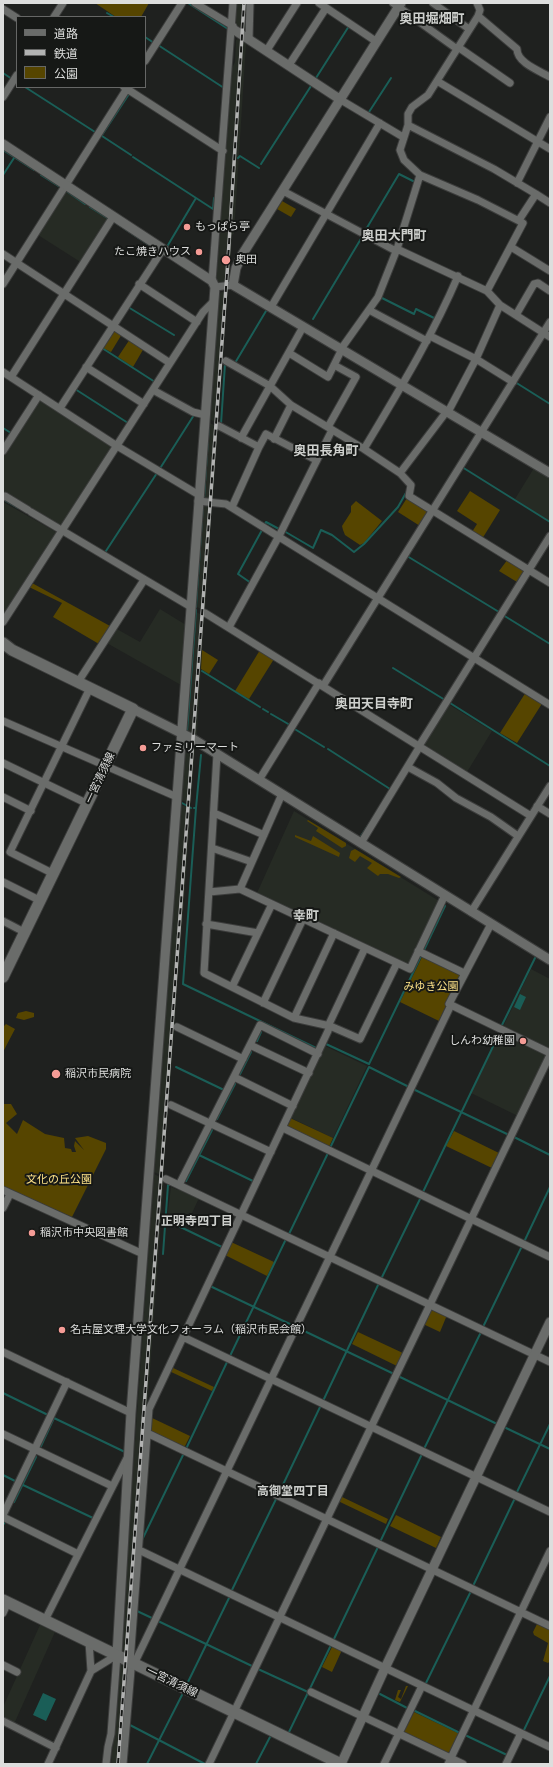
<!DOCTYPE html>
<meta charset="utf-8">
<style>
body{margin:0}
#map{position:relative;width:553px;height:1767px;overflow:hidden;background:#1f211f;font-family:Mulish,"Noto Sans JP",sans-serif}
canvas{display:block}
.frame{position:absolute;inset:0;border:4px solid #dddedd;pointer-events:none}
.legend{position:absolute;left:16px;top:16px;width:130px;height:72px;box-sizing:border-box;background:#161816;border:1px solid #666766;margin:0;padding:5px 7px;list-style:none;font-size:12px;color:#dddedd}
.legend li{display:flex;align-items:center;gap:8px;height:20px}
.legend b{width:20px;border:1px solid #666766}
</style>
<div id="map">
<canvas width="553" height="1767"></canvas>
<div class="frame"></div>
<ul class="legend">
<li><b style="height:5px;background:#6a6c6a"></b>道路</li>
<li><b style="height:5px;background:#b2b3b2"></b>鉄道</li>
<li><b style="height:11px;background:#564500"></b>公園</li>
</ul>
</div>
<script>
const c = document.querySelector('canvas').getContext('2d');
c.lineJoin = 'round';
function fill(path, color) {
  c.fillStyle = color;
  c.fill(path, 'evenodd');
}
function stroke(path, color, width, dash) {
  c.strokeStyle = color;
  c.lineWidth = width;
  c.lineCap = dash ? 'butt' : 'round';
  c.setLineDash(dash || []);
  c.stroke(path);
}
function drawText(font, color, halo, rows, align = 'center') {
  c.font = font + ' Mulish,"Noto Sans JP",sans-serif';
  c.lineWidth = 4;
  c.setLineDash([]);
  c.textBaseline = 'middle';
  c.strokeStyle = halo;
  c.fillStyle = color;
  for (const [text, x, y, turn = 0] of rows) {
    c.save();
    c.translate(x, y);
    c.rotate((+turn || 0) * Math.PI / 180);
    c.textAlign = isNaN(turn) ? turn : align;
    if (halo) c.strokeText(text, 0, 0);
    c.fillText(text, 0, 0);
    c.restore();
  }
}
const built = new Path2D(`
 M236 3H249L246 32 236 24Z
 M238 39 246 44 234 234 232 235 229 281 219 282 216 279 232 68 235 62 236 40Z
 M65 191 110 220 82 263 38 235Z
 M228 290 218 423 209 419 219 293Z
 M39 399 113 446 60 528 3 491V456Z
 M210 423 218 427 213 499H204Z
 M534 468 550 478V522L515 499Z
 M3 502 58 533 3 618Z
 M204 503 212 504 205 611 197 607Z
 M160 609 186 625 181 685 105 642 115 628 140 642Z
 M196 612 204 616 197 735 195 736 187 732Z
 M448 704 492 731 467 772 423 744Z
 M186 741 195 745 191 804 181 800Z
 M181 805 191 808 163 1176 154 1172Z
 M294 811 439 901 409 965 257 893Z
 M531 969 550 979V1050L518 1116 471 1093Z
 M325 1046 367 1066 333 1138 291 1118Z
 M154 1174 164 1179 129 1658 120 1653Z
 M171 1187 178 1190 179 1188 199 1198 185 1228 167 1219Z
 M40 1625 55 1632 14 1724 3 1718V1707Z
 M119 1661 128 1666 129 1668 121 1764H111Z`);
const green = new Path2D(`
 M95 3H149L141 17H116Z
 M282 201 296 209 291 217 277 209Z
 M115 329 122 334 111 352 103 348Z
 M130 339 144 348 133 367 118 357Z
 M470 491 500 510 482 539 472 532 477 524 457 511Z
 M407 498 429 510 420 526 398 512Z
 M356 501 382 521 364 543 360 545 345 535 343 530 342 526 351 512V506Z
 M508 559 525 569 517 582 499 571Z
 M32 583 110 626 99 644 53 617 62 603 29 587Z
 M202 650 218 660 209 674 201 669Z
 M260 650 274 659 249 699 235 691Z
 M526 692 543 702 517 743 500 733Z
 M308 820 346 843V846L342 848 316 831 318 828 307 821Z
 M295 835 311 841 313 836 340 853 339 857 295 837Z
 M355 849 401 877 399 878 388 874H380L378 876 367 868 372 863 360 856 355 862 349 858 351 851Z
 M423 955 461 973 439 1021 400 1002Z
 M26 1011 34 1013V1017L24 1020 16 1018 18 1013Z
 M6 1024 15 1029 3 1052V1027Z
 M3 1104H11L17 1114 6 1123 17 1134 23 1120 45 1134 64 1138 65 1148 71 1149 72 1152H76L74 1146 75 1141 84 1150 75 1138 88 1136 106 1143V1149L72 1217 3 1186Z
 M290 1118 333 1138 328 1149 286 1127Z
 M454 1131 501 1154 494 1169 446 1146Z
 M231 1242 274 1262 267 1276 225 1255Z
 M433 1309 447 1315 440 1332 423 1324 430 1310Z
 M358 1332 405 1354 399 1367 352 1344Z
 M171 1367 214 1387 212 1391 169 1371Z
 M150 1417 190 1436 184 1448 149 1432Z
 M340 1496 388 1519 386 1524 338 1501Z
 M396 1515 441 1537 436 1548 390 1526Z
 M538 1622 550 1627V1661L548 1663 543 1661 548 1643 534 1635 533 1632Z
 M333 1645 342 1650 332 1672 322 1667Z
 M406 1686H408L400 1702 395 1700 398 1690H401L398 1697 401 1699Z
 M414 1712 460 1734 449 1755 403 1733Z`);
const water = new Path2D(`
 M520 994 526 997 520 1010 514 1007Z
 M43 1693 56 1699 46 1721 33 1715Z`);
const stream = new Path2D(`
 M188 3 228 29
 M107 13 114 17
 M145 37 154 43
 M158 45 224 88
 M3 73 12 79
 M316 78 349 26
 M25 87 95 132
 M369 112 391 78
 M102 135 129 94
 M102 136 131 155
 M3 150 34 170
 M133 157 213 209 214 198
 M238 158 240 156 259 168
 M261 164 311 86
 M3 175 14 158
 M41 175 60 187
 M65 190 85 204
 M90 207 109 219
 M113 221 158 251
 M365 231 399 174 415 182
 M168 245 196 198
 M382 298 414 314 416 309 436 319
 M128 307 174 335
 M313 319 362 237
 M102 348 155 382
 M235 363 266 311
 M515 382 550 404
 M75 389 128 423
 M221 424 225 364
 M3 428 11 433
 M462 467 550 522
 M159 470 194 415
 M204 498 209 423
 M6 501 18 508
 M265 524 266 522 279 529
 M284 531 313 548 321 530 332 535 354 552 364 544 398 507 407 491
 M104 554 157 473
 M407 556 499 612
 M251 583 238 574 262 530
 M196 607 203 504
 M503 615 550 644
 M393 668 445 700
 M202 671 260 707
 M450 703 550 766
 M263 709 268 712
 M271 714 290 725
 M293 728 324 747
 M187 731 196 610
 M328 749 390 789
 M182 803 191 808
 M194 808H196L201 755
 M196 808 183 984 316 1048
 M361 836 369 824
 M424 950 445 906
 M501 1027 535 958
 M257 1041 261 1032
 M326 1044 369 1064 421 956
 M176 1067 224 1090
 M369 1067 409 1087
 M240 1074 251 1052
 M413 1089 509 1135
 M217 1119 235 1084
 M514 1137 550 1155
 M330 1148 369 1067
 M199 1155 255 1182
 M186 1181 212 1130
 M423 1192 500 1032
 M166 1220 224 1248
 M289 1234 328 1153
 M524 1242 550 1187
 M163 1254 168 1185H172
 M382 1277 421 1197
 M210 1286 294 1326
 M483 1327 522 1246
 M298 1328 394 1374
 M230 1356 286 1239
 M398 1376 495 1423
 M3 1393 48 1415
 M323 1401 379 1283
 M54 1418 125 1452
 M506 1428 550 1449
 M41 1446 54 1418
 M186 1449 228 1360
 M424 1449 481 1332
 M3 1475 17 1482
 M23 1485 93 1518
 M279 1493 321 1405
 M516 1494 550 1424
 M14 1502 36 1457
 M3 1525 6 1520
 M142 1540 184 1453
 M380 1542 422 1454
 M473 1586 515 1498
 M231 1592 277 1497
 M137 1611 154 1619
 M158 1621 254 1667
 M333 1641 378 1547
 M258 1669 308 1692
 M187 1684 230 1596
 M425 1685 471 1591
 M380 1694 409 1709
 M413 1710 460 1733
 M128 1724 205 1764
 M289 1732 331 1645
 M523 1732 550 1676
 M465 1735 507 1755
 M147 1764 182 1695
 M256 1764 270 1737`);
const minor = new Path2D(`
 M195 3 233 26
 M319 3 377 42
 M393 3 457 49
 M433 3 469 29
 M477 3 480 10 478 16 428 95 412 107 408 114V125L400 150 404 160 420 175 478 200 523 223 487 291
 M3 9 17 18
 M478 16 517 49C517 63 540 71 550 77
 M54 17 63 3
 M249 39 250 3
 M458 47 510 83
 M267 50 297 3
 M145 61 182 3
 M289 65 326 8
 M437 81 550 149
 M124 87 223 151
 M3 97 17 75
 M341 100 403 137
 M408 125 494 169 536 194 519 220
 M517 183 550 117
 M283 191 396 251
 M536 194 550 203
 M511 247 550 271
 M397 249 487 291 500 305 550 337
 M3 254 170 363
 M212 281 233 3
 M3 284 128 87
 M139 284 197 322
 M215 287 233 285
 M271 307 380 123
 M369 310 427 341
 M516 315 534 284 538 283 550 291
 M430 336 476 359 513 382
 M341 349 378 297 397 249 420 175
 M289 353 328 377 342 349
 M226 361 270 386 291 405 364 449 400 473 411 485 409 496 550 583
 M86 367 144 404
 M3 372 117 446 199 495
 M11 377 113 217
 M153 390 193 412 205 415
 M60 408 163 249
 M448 412 476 359 500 305
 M219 426 259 447 232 507
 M328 427 356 377 334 365
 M241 438 303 327
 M274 439 291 405
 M259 447 266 434 316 460
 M364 449C398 392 432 337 458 276
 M3 451 39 395
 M400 473 447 411
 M3 497 5 496 28 510
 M198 501 226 504 550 705
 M31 512 191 607
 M205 613 531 816
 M3 622 203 312 214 301
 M229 627 279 536 332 430
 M78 682 144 580
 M323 686 550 322
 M3 721 177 797
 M419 746 550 536
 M217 754 204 973 294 1018 330 1026 360 1039 397 963
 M3 763 88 804
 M408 767 437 783 456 798 491 817 518 836
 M259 780 319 683
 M282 794 240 889 410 969 445 895
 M3 797 31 811
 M537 806 550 814
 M214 813 264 835
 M361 843 420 746
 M212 848 252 862
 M54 874 10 852 90 688
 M3 882 41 901
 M209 892 240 889
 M471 912 550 786
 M3 921 26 933
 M206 924 258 933
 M491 924 449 1004 550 1053
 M418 951 464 973
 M232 987 272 904
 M263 1003 303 919
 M294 1018 334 933
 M177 1027 243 1059
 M250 1045 309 1073
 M234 1077 293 1106
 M171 1105 271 1152
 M283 1128 550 1257
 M166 1179 550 1362
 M179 1185 260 1025 318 1054
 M3 1190 143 1254
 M3 1208 10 1194
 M183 1337 550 1512
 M3 1352 131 1413
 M147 1433 550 1626
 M3 1434 112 1486
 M3 1515 67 1382
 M3 1517 78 1554
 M139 1550 550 1747
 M3 1613 8 1602
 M45 1620 128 1456
 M134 1664 451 1005
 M3 1665 17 1672
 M91 1671 117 1655
 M311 1692 463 1764
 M3 1721 56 1748
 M48 1764 91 1671 89 1642
 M106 1764 108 1747 111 1734 117 1655
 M123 1764 131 1670 130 1662 149 1409 328 1031 330 1022 365 948
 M209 1764 550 1055
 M384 1764 422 1686
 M448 1764 550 1551
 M506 1764 521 1733`);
const tertiary = new Path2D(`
 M401 3 242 255 236 268 233 285 550 473
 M233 29 341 100
 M3 144 212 281 215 287 131 1413 117 1655
 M133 709 193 739 550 960
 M341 1764 385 1668 550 1322`);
const secondary = new Path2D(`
 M3 643 12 650 133 709 3 977
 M3 1600 341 1764`);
const rail = new Path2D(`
 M118 1764 228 260 244 3`);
const markers = [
 [187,227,4,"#f59c96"],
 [199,252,4,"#f59c96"],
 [226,260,5,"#f59c96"],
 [143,748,4,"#f59c96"],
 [523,1041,4,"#f59c96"],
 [56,1074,5,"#f59c96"],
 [32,1233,4,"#f59c96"],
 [62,1330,4,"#f59c96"]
];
const poiNames = [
 ["もっぱら亭",195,227],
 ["たこ焼きハウス",191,252,"right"],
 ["奥田",235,260],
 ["ファミリーマート",151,748],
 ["しんわ幼稚園",515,1041,"right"],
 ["稲沢市民病院",65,1074],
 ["稲沢市中央図書館",40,1233],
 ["名古屋文理大学文化フォーラム（稲沢市民会館）",70,1330]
];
const streetNames = [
 ["一宮清須線",100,778,-65],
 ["一宮清須線",172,1682,26]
];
const parkNames = [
 ["みゆき公園",431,987],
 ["文化の丘公園",59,1180]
];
const neighbourhoodNames = [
 ["正明寺四丁目",197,1221],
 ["高御堂四丁目",293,1491]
];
const quarterNames = [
 ["奥田堀畑町",432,19],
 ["奥田大門町",394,236],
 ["奥田長角町",326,451],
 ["奥田天目寺町",374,704],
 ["幸町",306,916]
];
fill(built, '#262b24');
fill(green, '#564500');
fill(water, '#1a5e57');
stroke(stream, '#1a5e57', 2);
stroke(minor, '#3c3d3c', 9);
stroke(tertiary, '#3c3d3c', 11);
stroke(secondary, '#3c3d3c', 13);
stroke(minor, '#6a6c6a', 7);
stroke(tertiary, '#6a6c6a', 9);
stroke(secondary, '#6a6c6a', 11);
stroke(rail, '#b2b3b2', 3.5);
stroke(rail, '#161816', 2, [6]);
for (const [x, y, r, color] of markers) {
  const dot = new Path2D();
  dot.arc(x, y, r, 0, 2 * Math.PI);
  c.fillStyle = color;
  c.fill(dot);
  stroke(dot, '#161816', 1.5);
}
drawText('11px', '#dddedd', '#161816', poiNames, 'left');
drawText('11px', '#dddedd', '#161816', streetNames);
drawText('11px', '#fde288', '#161816', parkNames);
drawText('bold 12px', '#ced0cd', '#161816', neighbourhoodNames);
drawText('bold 13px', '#ced0cd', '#161816', quarterNames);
</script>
